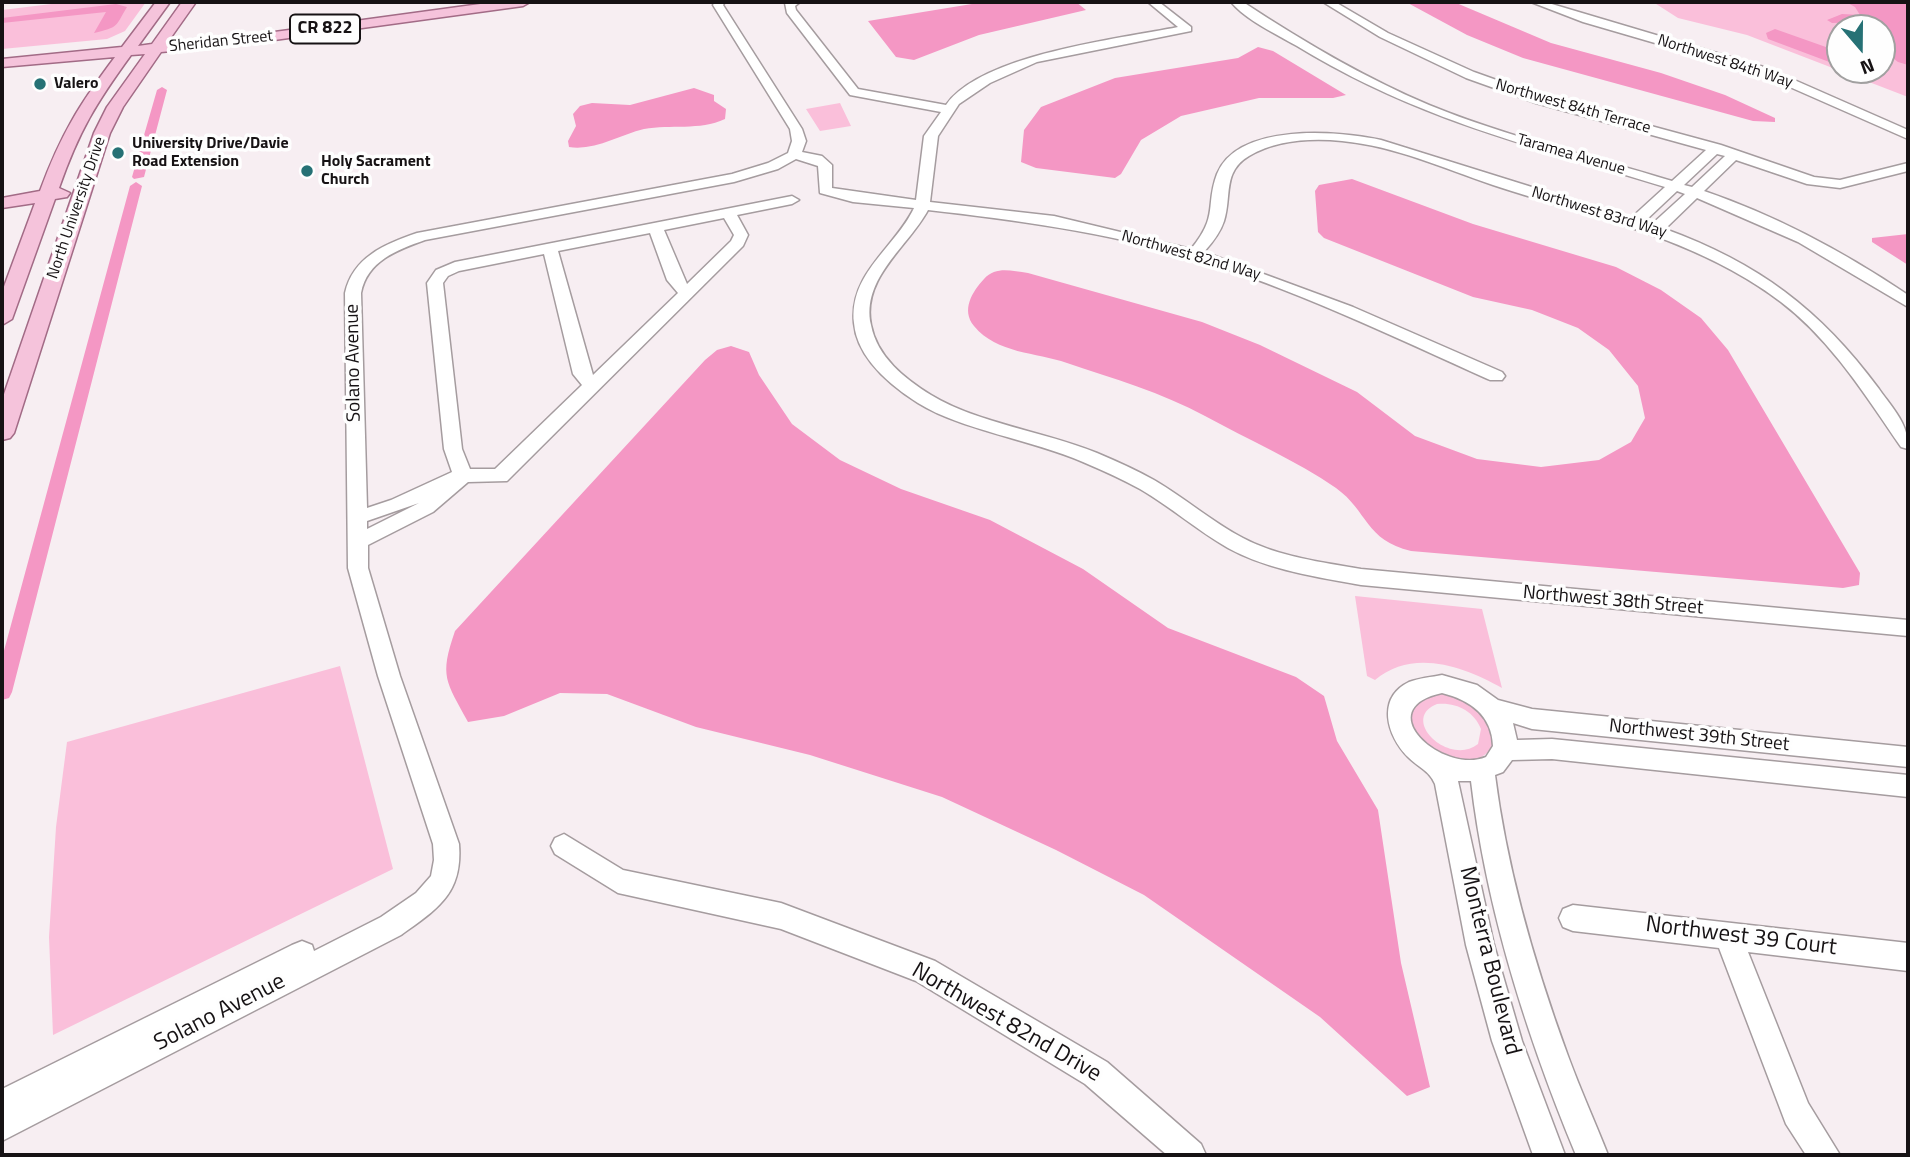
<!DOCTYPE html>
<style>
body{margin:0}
#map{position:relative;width:1910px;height:1157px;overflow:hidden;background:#f7eef2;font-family:"Titillium Web",sans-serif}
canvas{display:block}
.frame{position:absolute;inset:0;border:4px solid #161214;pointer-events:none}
.north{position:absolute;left:1826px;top:14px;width:70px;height:70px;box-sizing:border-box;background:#fefefe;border:2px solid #a1a0a0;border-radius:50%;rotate:160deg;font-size:19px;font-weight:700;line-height:28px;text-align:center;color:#161214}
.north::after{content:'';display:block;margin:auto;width:24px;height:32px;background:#267175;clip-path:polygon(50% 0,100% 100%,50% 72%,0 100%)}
</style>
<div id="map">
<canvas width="1910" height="1157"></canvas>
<div class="frame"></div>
<div class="north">N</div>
</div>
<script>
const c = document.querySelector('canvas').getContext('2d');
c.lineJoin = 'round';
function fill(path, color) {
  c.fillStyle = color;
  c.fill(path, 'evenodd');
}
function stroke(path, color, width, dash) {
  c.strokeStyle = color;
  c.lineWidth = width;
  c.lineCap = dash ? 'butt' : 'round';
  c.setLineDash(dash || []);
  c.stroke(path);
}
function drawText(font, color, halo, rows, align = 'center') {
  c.font = font + ' "Titillium Web",sans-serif';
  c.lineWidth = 7;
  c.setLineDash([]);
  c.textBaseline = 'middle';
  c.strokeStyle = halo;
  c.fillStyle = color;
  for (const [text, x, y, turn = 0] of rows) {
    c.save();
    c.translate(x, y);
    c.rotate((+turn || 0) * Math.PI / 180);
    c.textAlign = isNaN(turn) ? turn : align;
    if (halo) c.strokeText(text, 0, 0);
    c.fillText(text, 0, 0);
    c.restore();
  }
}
const green = new Path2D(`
 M68 2H146L125 31 107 39 2 49V10Z
 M1653 2H1908V97L1747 35 1678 18ZM1840 28H1882V70H1840Z
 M840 103 851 126 820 131 806 109Z
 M1355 596 1482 609 1502 688C1464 666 1412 648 1375 680L1367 676Z
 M340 666 393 869 53 1035 49 937 56 827 67 742Z
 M1438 693C1467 695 1485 711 1494 739 1487 771 1448 761 1428 748 1420 743 1414 729 1409 721L1413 703ZM1437 704C1456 702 1474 711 1481 729L1478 744C1449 767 1399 719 1437 704Z`);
const water = new Path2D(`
 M984 2H1076L1086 10 979 35 914 60 896 57 868 21Z
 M1406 2H1454L1551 43 1661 73 1725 95 1775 118V122L1753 121 1523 58 1467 35Z
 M1846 2H1908V65L1898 62 1883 50 1882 28H1864L1865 22 1832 23 1827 20 1842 14 1860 15 1855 7Z
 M116 4 127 7C115 27 119 27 94 33L106 12 2 23V18Z
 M1775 29 1840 52V66L1768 39 1766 33Z
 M1258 47 1273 51 1346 95 1333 98H1259L1181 116 1141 140 1121 174 1115 178 1036 168 1021 162 1024 130 1041 107 1115 78 1238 58Z
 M694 88 714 95V101L726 109 725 119C699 131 671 124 644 129 619 135 595 151 569 147L568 141 576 126 573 114 580 106 592 103 630 105Z
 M1352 179 1473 224 1616 267 1661 290 1701 318 1728 350 1860 573 1859 585 1843 588 1411 551C1365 540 1368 511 1336 488 1297 461 1247 439 1205 416 1163 393 1112 378 1067 363 1036 352 997 354 974 326 961 310 972 292 984 279 996 266 1011 271 1028 273L1202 322 1260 345 1357 392 1415 436 1477 459 1541 467 1599 460 1631 442 1645 418 1638 386 1609 350 1578 328 1532 310 1473 297 1324 238 1318 232 1315 191 1319 185Z
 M1908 234V265L1872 242V238Z
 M731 346 749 352 759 375 792 424 840 460 901 489 990 520 1083 569 1168 628 1296 677 1324 696 1337 741 1378 810 1401 963 1430 1087 1407 1096 1320 1017 1144 895 1056 850 942 797 810 755 696 727 607 694 560 693 504 716 468 722C446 681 439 677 455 631L705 360 717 350Z`);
const canal = new Path2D(`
 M162 87 167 90 144 177 134 179 132 177 157 90Z
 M136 182 142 186 12 692 9 698 2 700V658L130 186Z`);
const minor = new Path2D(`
 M715 2H725L723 5 802 129 806 141 802 152 822 156 832 165V188L916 200 924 136 941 112 850 95 787 13 785 3 800 2 795 6 796 10 858 89 946 105C982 54 1119 39 1178 27L1148 2H1159L1191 27V31L1037 62 990 83 959 104 938 136 930 202 1054 216 1191 249C1219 215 1205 206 1217 174 1238 122 1339 131 1381 140L1631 218 1665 187C1532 146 1418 120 1297 46 1276 34 1246 20 1231 2H1243C1302 41 1363 77 1429 105 1507 137 1591 156 1672 181L1706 150 1536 103 1466 78 1380 37 1323 2H1335L1388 33 1474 72 1544 97 1721 145 1814 177 1840 180 1908 163V171L1840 188 1807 184 1736 160 1704 191C1777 216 1844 252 1908 295V307L1798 242 1697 198 1665 229C1758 263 1820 309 1879 389 1893 409 1909 424 1908 449L1901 447C1866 396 1831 340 1781 302 1696 237 1592 218 1493 185 1443 168 1395 146 1342 141 1311 138 1276 140 1249 156 1222 172 1232 196 1224 221 1220 233 1212 243 1204 252L1353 307 1502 372 1505 376 1502 380H1490C1392 336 1293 288 1189 257 1104 232 1016 220 928 210 908 247 861 278 871 325 877 357 905 379 931 395 979 424 1044 431 1097 453 1116 461 1136 470 1154 480 1185 498 1212 522 1243 538 1279 557 1322 562 1361 569L1908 620V636L1361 585C1317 577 1268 570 1228 548 1198 531 1171 507 1140 489 1122 479 1102 470 1083 462 1033 440 961 430 918 403 890 385 857 358 854 323 849 273 895 248 914 208L853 202 820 193 818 166 796 159 778 169 734 182 425 240C397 250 367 261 361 293L367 508 391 500 452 472 444 449 427 283 436 270 455 262 792 196 799 200 792 204 737 215 748 235 743 246 507 481 468 482 433 512 368 545V568L400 676 459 844C463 894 437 909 401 935L2 1141V1089L292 945 302 941 312 945 314 951 381 917 416 893 431 876 434 860 433 844 378 676 348 568 345 293C353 257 385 244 417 233L732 174 768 163 788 153 792 141 790 129 713 5ZM1717 154 1725 156 1692 187 1684 185ZM1677 191 1685 194 1652 224 1644 222ZM724 218 734 235 731 241 687 284 664 230ZM650 233 667 280 678 293 593 375 558 251ZM544 254 573 374 582 385 495 469H470L462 449 443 283 448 276 459 271ZM419 503 367 529V521Z
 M1531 2H1545L1767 68 1908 130V139L1758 73 1583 22Z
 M1442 675 1477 685 1498 700 1532 709 1908 747V767L1532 729 1513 723 1517 740 1552 739 1908 775V797L1552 759 1512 760 1503 772 1495 775C1507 870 1535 966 1568 1056 1580 1089 1595 1122 1608 1155H1576C1527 1037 1486 909 1471 781H1458L1494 945 1522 1041 1565 1155H1533L1492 1041 1466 945 1435 784C1429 770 1419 768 1408 757 1387 736 1376 698 1409 682 1419 678 1432 677 1442 675ZM1442 693C1470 700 1492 715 1493 746L1486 757C1443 775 1368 709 1442 693Z
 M564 834 623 870 781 903 935 961 1107 1062 1201 1144 1206 1155H1167L1085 1084 916 981 781 929 618 893 555 854 551 846 555 838Z
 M1573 905 1908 943V971L1748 952 1808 1103 1840 1155H1806L1786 1124 1719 948 1573 931 1563 927 1559 918 1563 909Z`);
const major = new Path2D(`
 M156 2H170L138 46 152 44 182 2H196L167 43 245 36 495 2H530L523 6 245 44 161 52 123 107 110 133 14 433 10 438 2 440V400L94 133 107 107 145 54 131 55C96 103 79 131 59 188L70 193 67 197 55 199 12 319 2 325V292L35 203 2 208V198L40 191C61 134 79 105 115 57L2 67V59L122 47Z`);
const markers = [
 [40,84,7,"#267175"],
 [118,153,7,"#267175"],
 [307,171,7,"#267175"]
];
const farStreetnames = [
 ["Sheridan Street",221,42,-6],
 ["Northwest 84th Way",1725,62,18],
 ["Northwest 84th Terrace",1573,107,16],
 ["Taramea Avenue",1571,155,16],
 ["North University Drive",77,208,-71],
 ["Northwest 83rd Way",1599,213,17],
 ["Northwest 82nd Way",1191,256,16]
];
const farPoinames = [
 ["Valero",54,84],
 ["University Drive/Davie",132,144],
 ["Road Extension",132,162],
 ["Holy Sacrament",321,162],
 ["Church",321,180]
];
const shields = [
 [325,29,70]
];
const shieldNames = [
 ["CR 822",325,29]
];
const streetNames = [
 ["Solano Avenue",354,363,-91],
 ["Northwest 38th Street",1613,601,5],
 ["Northwest 39th Street",1699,736,6]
];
const nearStreetnames = [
 ["Northwest 39 Court",1741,937,7],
 ["Monterra Boulevard",1489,961,76],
 ["Solano Avenue",220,1013,-27],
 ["Northwest 82nd Drive",1006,1023,30]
];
fill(green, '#fabfda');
fill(water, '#f497c4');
fill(canal, '#f497c4');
stroke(minor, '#a59c9f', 3);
stroke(major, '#a26b86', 3);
fill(minor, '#fff');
fill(major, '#f5c3db');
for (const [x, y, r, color] of markers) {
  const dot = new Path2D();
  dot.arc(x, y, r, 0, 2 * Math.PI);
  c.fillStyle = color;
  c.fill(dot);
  stroke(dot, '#fefefe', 2.5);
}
drawText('16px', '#161214', '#fefefe', farStreetnames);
drawText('bold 16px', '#161214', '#fefefe', farPoinames, 'left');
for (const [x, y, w] of shields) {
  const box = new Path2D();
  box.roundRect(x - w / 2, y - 14.5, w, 29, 5);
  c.fillStyle = '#fefefe';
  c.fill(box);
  stroke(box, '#161214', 2);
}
drawText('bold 18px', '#161214', null, shieldNames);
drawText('19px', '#161214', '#fefefe', streetNames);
drawText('23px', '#161214', '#fefefe', nearStreetnames);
</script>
